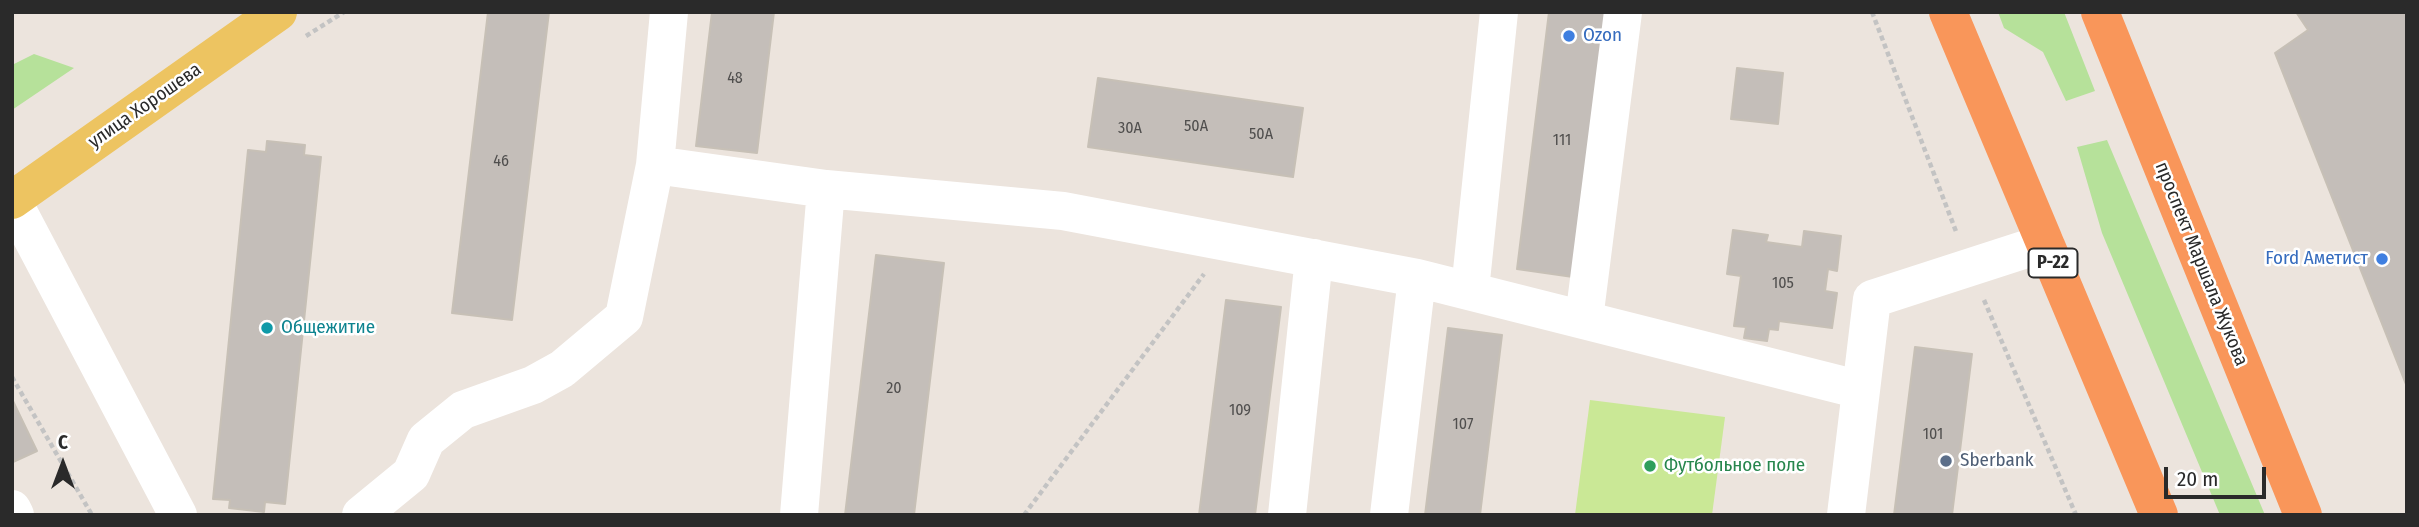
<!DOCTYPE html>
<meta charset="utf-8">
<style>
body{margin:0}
#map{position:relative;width:2419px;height:527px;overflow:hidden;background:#ece4dd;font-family:"Fira Sans Condensed",sans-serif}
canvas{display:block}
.frame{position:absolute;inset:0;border:14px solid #2a2a2a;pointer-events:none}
.north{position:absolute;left:28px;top:429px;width:70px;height:70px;-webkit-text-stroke:5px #fff;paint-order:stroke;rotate:0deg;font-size:19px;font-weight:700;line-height:28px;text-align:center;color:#2a2a2a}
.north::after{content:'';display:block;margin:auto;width:24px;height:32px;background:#2a2a2a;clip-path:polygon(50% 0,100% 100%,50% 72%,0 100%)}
.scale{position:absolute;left:2164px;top:467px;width:102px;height:32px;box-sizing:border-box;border:4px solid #2a2a2a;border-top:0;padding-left:9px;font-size:21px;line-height:24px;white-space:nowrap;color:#2a2a2a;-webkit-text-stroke:5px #fff;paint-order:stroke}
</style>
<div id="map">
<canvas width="2419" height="527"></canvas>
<div class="frame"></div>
<div class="north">С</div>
<div class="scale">20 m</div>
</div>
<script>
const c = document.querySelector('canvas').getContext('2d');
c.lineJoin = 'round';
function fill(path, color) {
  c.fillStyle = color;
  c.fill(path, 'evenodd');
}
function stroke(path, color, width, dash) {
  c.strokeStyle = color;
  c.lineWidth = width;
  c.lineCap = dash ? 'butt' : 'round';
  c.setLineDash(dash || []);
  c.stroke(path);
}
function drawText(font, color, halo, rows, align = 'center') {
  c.font = font + ' "Fira Sans Condensed",sans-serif';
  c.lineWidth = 5;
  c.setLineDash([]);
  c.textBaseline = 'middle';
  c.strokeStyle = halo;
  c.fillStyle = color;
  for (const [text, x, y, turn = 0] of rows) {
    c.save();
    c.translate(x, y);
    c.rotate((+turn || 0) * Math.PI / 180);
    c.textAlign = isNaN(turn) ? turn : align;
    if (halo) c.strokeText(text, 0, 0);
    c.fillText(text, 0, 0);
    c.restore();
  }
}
const green = new Path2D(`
 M1998 12H2064L2095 91 2066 101 2043 52 2004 28Z
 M34 54 74 68 12 110V65Z
 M2107 140 2265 515H2220L2102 233 2077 147Z`);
const pitch = new Path2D(`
 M1590 400 1725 417 1712 515H1575Z`);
const building = new Path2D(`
 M488 12H549L512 320 452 313Z
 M712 12H774L757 153 696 146Z
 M1549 12H1606L1573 277 1517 269Z
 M2296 12H2407V387L2275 53 2308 30Z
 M1737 68 1783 73 1778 124 1731 119Z
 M1098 78 1303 108 1293 177 1088 147Z
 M267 141 305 145 304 155 321 157 285 504 265 502 264 512 229 508 230 500 213 499 248 150 266 152Z
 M1733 230 1768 235 1766 242 1802 247 1804 231 1841 236 1837 271 1828 269 1825 291 1837 293 1832 328 1779 321 1778 330 1769 329 1767 341 1744 338 1746 327 1734 326 1741 276 1727 274Z
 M876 255 944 263 914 515H845Z
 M1226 300 1281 307 1255 515H1199Z
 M1448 328 1502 335 1480 515H1425Z
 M1915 347 1972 354 1952 515H1894Z
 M12 399 37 451 13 462 12 460Z`);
const path = new Path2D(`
 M1872 12 1957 234
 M306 36 344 12
 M1984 300 2076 515
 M12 377 92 515
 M1024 515 1204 274`);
const minor = new Path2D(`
 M655 165 826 189
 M12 200 178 515
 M1470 290 1499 12
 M1584 319 1623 12
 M12 509 15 515
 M361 515 411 474 426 440 463 410 533 385 562 369 624 317 655 165 669 12
 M799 515 826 189 1063 211 1417 278 1861 390
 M1287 515 1314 258
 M1389 515 1417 278
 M1846 515 1872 299 2045 243`);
const major = new Path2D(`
 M12 200 278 12`);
const highway = new Path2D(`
 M1948 12 2159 515
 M2100 12 2303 515`);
const markers = [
 [1569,36,7,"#3f7fe0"],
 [2382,259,7,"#3f7fe0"],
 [267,328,7,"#0f9aa8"],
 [1946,461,7,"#5c6f8a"],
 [1650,466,7,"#2e9e5b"]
];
const numberNames = [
 ["48",735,79],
 ["50А",1196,127],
 ["30А",1130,129],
 ["50А",1261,135],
 ["111",1562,141],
 ["46",501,162],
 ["105",1783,284],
 ["20",894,389],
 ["109",1240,411],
 ["107",1463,425],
 ["101",1933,435]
];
const shields = [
 [2053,263,49]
];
const shieldNames = [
 ["Р-22",2053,263]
];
const shopNames = [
 ["Ozon",1583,36],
 ["Ford Аметист",2368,259,"right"]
];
const streetNames = [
 ["улица Хорошева",145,106,-35],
 ["проспект Маршала Жукова",2201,264,68]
];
const cultureNames = [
 ["Общежитие",281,328]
];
const serviceNames = [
 ["Sberbank",1960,461]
];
const leisureNames = [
 ["Футбольное поле",1664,466]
];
fill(green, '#b6e19a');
fill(pitch, '#cae896');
fill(building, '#c4beb9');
stroke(building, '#c7c0b6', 2);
stroke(path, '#c3c3c3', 4.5, [5, 3.5]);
stroke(minor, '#fff', 38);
stroke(major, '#edc461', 38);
stroke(highway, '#f9965a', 38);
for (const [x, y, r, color] of markers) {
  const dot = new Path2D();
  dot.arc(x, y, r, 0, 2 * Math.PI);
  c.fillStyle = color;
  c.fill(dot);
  stroke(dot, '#fff', 2.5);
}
drawText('16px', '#504f4e', null, numberNames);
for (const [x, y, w] of shields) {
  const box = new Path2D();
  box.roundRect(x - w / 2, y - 14.5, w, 29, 5);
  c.fillStyle = '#fff';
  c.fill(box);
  stroke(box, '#2a2a2a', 2);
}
drawText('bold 18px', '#2a2a2a', null, shieldNames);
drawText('19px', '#366cbe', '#fff', shopNames, 'left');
drawText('19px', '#2a2a2a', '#fff', streetNames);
drawText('19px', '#0d838f', '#fff', cultureNames, 'left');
drawText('19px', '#4e5e75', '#fff', serviceNames, 'left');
drawText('19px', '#27864d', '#fff', leisureNames, 'left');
</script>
